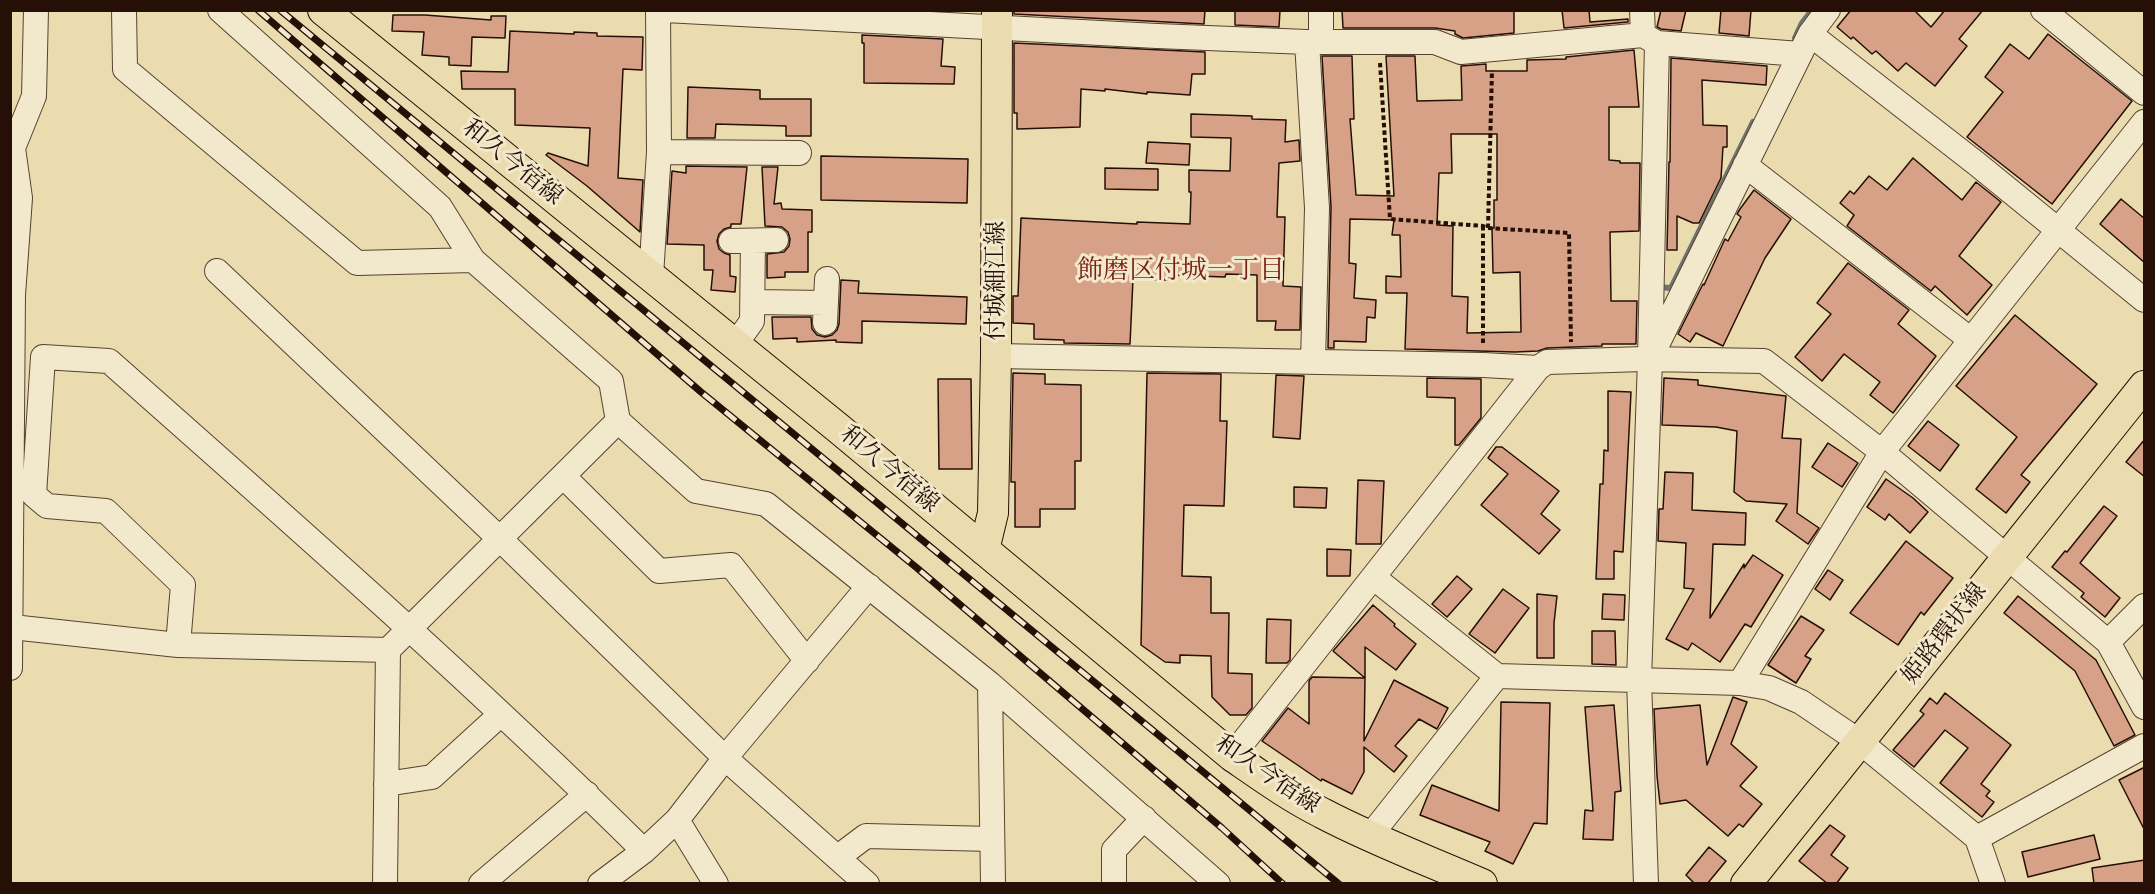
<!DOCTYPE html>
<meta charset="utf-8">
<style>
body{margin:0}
#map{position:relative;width:2155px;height:894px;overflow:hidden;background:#ebdcb0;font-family:"Gentium Book Plus",serif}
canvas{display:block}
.frame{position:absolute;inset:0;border:12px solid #260f06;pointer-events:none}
</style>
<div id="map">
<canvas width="2155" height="894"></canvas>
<div class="frame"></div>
</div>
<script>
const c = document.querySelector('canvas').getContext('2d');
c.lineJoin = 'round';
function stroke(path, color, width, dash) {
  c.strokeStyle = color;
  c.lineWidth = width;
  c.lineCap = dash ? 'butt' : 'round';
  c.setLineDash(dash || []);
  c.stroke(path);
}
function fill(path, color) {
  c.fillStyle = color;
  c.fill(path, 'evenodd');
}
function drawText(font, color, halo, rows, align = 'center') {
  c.font = font + ' "Gentium Book Plus","Noto Serif JP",serif';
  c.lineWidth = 6;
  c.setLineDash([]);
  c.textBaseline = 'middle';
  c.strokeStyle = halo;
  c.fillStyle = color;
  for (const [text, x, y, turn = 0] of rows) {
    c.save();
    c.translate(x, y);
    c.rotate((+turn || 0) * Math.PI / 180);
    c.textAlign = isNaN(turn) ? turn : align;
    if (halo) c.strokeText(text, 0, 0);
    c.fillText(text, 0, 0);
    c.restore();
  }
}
const stream = new Path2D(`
 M1795 38 1802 23 1812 10
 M1656 287 1671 288 1753 122`);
const building = new Path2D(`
 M1014 10H1205L1204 24 1014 14Z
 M1235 10H1280L1279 27 1235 25Z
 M1342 10H1514V33L1463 38 1455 34V31L1435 28H1343Z
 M1562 10H1589L1590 22 1628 19V22L1564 28Z
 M1661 10H1686L1681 31 1661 29 1657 27Z
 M1721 10H1751L1749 36 1719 33Z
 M1851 10H1914L1931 27 1945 10H1983L1959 39 1967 46 1935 86 1906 63 1898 71 1876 51 1872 54 1853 37 1851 39 1837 27Z
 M393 15H425L491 20V16H506L505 38 472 37 471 66 449 65V57L422 55 424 32 392 31Z
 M510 31 574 34V32L597 33V36L643 37 642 70 623 69 618 178 643 180 640 232 587 186 546 155 548 153 588 166 590 128 515 125V89H462L461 71 508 72Z
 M2048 34 2132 101 2052 204 1967 137 2003 92 1985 77 2010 44 2029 59Z
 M862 35 943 39 941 66 955 67 954 84 864 83V43H862Z
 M1014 43 1205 52V74H1192L1190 95 1147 92V94L1105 89V91L1081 89 1080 127 1017 129V113H1014Z
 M1634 50 1639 107H1609V160L1620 161V163H1640L1639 231 1610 232 1611 301H1637L1636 344H1602V346L1547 348 1538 351 1515 352 1405 349 1407 293H1386V276L1401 277 1400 235H1392L1394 220 1350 219 1349 263 1356 264 1354 298 1376 300 1375 318 1367 317 1366 342 1334 341V348H1328L1331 207 1322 56H1352L1354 119H1350L1356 195 1394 196 1386 56H1415L1417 101 1462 100 1461 66 1486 64V71H1527V60L1566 59V57ZM1451 134H1497V200H1494V228H1492L1493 273 1520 272 1521 332 1467 333 1468 297 1452 296 1453 226 1437 225 1439 173H1452Z
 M1671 58 1767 66 1766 85 1702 80 1703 125 1727 126V147H1723L1721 178 1699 223H1693L1677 216V250H1667L1669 162H1670Z
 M688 87 760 90V99H811V136H786V126L716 124 715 138H687Z
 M1191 114 1252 116V119L1286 120 1285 142 1299 140 1300 161 1279 163 1277 217H1285L1283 286 1301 287 1300 330H1275L1276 321H1257V275L1226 274 1225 277 1169 275 1168 280 1133 279 1130 344 1064 343V340L1034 339V324L1013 323V296H1018L1021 218 1137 224V222L1190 224 1191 192H1189V170L1230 171 1231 138 1191 137Z
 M1148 142 1190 144 1189 165 1146 163Z
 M821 156 968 159 967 203 821 200Z
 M1913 158 1962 200 1976 182 2001 202 1959 256 1992 285 1967 315 1935 286 1931 291 1847 226 1854 215 1840 203 1850 191 1854 194 1869 176 1887 190Z
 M686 166 747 167 741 224H731V227L724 229 719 234 717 241 719 249 724 253 730 255V276L736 277 735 292 711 290 713 270H704V245L667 244 672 171 686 173Z
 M762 167H778L774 204 781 203 782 209 812 210V232H808V272H785V277L767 278V254L784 252 789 246 790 239 788 232 782 227 765 226Z
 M1105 168 1158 169V190L1105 189Z
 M1754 190 1791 219 1765 258 1723 346 1696 333 1690 342 1678 334 1703 284 1704 285 1725 239 1728 241 1741 217 1737 214 1740 209Z
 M2121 199 2145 219V263L2100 224Z
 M1848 263 1909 310 1898 324 1936 356 1893 413 1870 395 1880 382 1844 354 1822 381 1795 357 1831 314 1817 303Z
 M841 280 859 281 858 293 967 297 966 324 862 321V343L836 342V340L797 342V338L773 339 772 317H811L812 329 817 335 825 337 832 335 837 330 839 324Z
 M2015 315 2097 384 2021 475 2030 482 2006 513 1976 489 2017 437 1956 386Z
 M1013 373 1045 374V384L1081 385V461H1075V509H1040V527H1015V482H1011Z
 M1147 373 1221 374 1220 421H1227L1224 506 1184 505 1182 576 1211 577V613H1229L1228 673 1252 674V708L1246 715H1230L1212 697 1211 656 1180 655V663L1165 662 1141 645Z
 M1276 375 1304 376 1300 439 1273 437Z
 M1427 378 1481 379V418L1459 445H1455V398L1427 397Z
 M1664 378 1698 380V385L1786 396 1782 438 1801 439 1797 513 1819 528 1808 544 1776 521 1787 504 1746 501 1734 492 1737 431 1716 427 1662 425Z
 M938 379H971L972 469H939Z
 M1608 391 1631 392 1623 552 1614 551V579H1596L1600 484H1603L1604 450 1608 451Z
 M1928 421 1959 445 1940 471 1908 446Z
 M2145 439V477L2126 462Z
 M1828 443 1858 463 1842 487 1812 467Z
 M1496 447H1502L1559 491 1541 514 1560 530 1539 554 1481 505 1508 474 1488 458Z
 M1665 472 1693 473 1692 510 1746 513 1745 545 1713 544 1710 618 1744 564V568L1753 555 1783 575 1751 627 1745 624 1720 662 1692 643 1688 650 1666 639 1694 589 1684 588 1686 543 1658 541 1659 509H1663Z
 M1886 479 1913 498 1928 512 1910 533 1889 514 1885 520 1867 507Z
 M1358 480 1384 481 1381 544H1356Z
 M1294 487 1327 488 1326 508 1294 507Z
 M2104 506 2117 516 2080 563 2120 598 2105 617 2081 597 2084 593 2052 567 2065 551 2067 552Z
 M1906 541 1953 578 1924 615 1921 612 1898 645 1850 613Z
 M1327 549 1351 550 1350 576H1327Z
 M1828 570 1843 580 1830 600 1815 589Z
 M1457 576 1472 589 1447 617 1432 604Z
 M1503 589 1529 608 1495 653 1469 634Z
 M1537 594 1557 596 1554 623V658H1537Z
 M1603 594 1625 595 1624 620 1602 619Z
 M2018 596 2096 660 2135 735 2114 746 2075 671 2004 613Z
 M1373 605 1395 624 1394 626 1416 644 1396 670 1365 647V678L1333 651Z
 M1801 616 1824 630 1805 656 1811 659 1796 683 1768 665Z
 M1267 619 1291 620 1290 660 1287 663H1266Z
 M1592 631H1615L1616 665 1592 664Z
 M1312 677 1365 678 1364 741 1394 680 1448 708 1437 729 1419 719 1395 746 1407 756 1394 772 1364 747V772L1352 794 1322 779 1321 781 1262 741 1288 708 1309 724V681Z
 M1945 693 2011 745 1981 784 1990 791 1986 796 1994 802 1982 817 1940 783 1968 748 1945 730 1914 767 1893 750 1924 714 1920 711 1930 698 1937 704Z
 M1733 697 1747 702 1731 744 1757 767 1740 786 1762 804 1743 827 1739 824 1728 836 1686 800 1660 804 1657 776 1654 709 1700 705 1707 765Z
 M1501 702 1550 703 1547 824 1534 823 1513 864 1485 851 1490 842 1420 815 1432 785 1499 811Z
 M1614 705 1621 791 1615 792 1613 840 1583 839 1585 810 1593 811 1585 707Z
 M2145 767V831L2119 780Z
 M1830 825 1845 836 1831 855 1848 868 1836 884H1828L1799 861Z
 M2094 835 2100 859 2028 877 2022 852Z
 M1709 847 1726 861 1707 884H1695L1686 875Z
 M2145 860V884H2094L2092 868Z`);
const path = new Path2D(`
 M1380 63 1390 219 1483 226 1488 228 1492 70
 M1483 226V346
 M1488 228 1569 233 1571 342`);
const minor = new Path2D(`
 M124 10 125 69 357 263 473 260
 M220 10 440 207 473 260 611 381 618 421 696 491 766 504 990 684 1218 884
 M665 10 1157 36 1307 42H1435L1461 52 1643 35
 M1321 10V41
 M1642 10 1643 35 1657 43 1650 359 1639 680 1646 884
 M2043 10 2144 93
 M1810 34 1977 164 2144 300
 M1307 42 1317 208 1313 362
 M1657 43 1800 54
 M659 152 799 153
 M1745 165 1971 340
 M731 241 776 240
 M217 271 500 539 725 758 867 884
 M651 276 659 152 658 10
 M753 302 826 303
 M825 323 827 279
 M735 345 752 321 753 241
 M1654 351 1810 34 1828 10
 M996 356 1483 365 1538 368 1547 362 1644 359 1764 361 1882 452 2108 642 2144 707
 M563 476 659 571 731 565 807 661
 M1373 577 1497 676 1740 683 1769 688 1801 702 1860 742 1977 838 1993 884
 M12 627 178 645 388 650 618 421
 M2108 642 2144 606
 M178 645 183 585 106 511 47 506 34 495 43 357 109 361C290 521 472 681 644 851
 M10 668 13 295 20 198 13 148 34 96 36 10
 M1740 683 1882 452 2144 122
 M990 684 993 884
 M1232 756 1538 368
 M386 784 432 777 501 714
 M677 820 716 884
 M1370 836 1497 676
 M1977 838 2144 746
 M838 857 866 836 992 839
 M385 884 388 650
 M481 884 587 794
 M600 884 644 851 677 820 725 758 869 586
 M1114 884V850L1144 818`);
const major = new Path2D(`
 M323 10 838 428 1232 756C1261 776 1290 797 1322 813 1373 840 1429 861 1482 884
 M984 550 993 513 996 356 997 10
 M1746 884 2144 386`);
const rail = new Path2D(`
 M258 10 701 392 917 568 1222 828 1283 884
 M280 10 1339 884`);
const streetNames = [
 ["和久今宿線",512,163,39],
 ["付城細江線",997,281,-90],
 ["和久今宿線",889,470,40],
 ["姫路環状線",1945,634,-52],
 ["和久今宿線",1267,775,34]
];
const neighbourhoodNames = [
 ["飾磨区付城一丁目",1181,271]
];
stroke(stream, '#6e7570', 6);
fill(building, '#d6a186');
stroke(building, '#260f06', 1.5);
stroke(minor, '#574230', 26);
stroke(major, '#260f06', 32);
stroke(path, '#260f06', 4, [4.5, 3]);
stroke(minor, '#f2e8cc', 24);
stroke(major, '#ebdcb0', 30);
stroke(rail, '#260f06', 7);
stroke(rail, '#f2e8cc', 4.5, [14]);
drawText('24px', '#260f06', '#f2e8cc', streetNames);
drawText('26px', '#7a1f14', '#f2e8cc', neighbourhoodNames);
</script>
